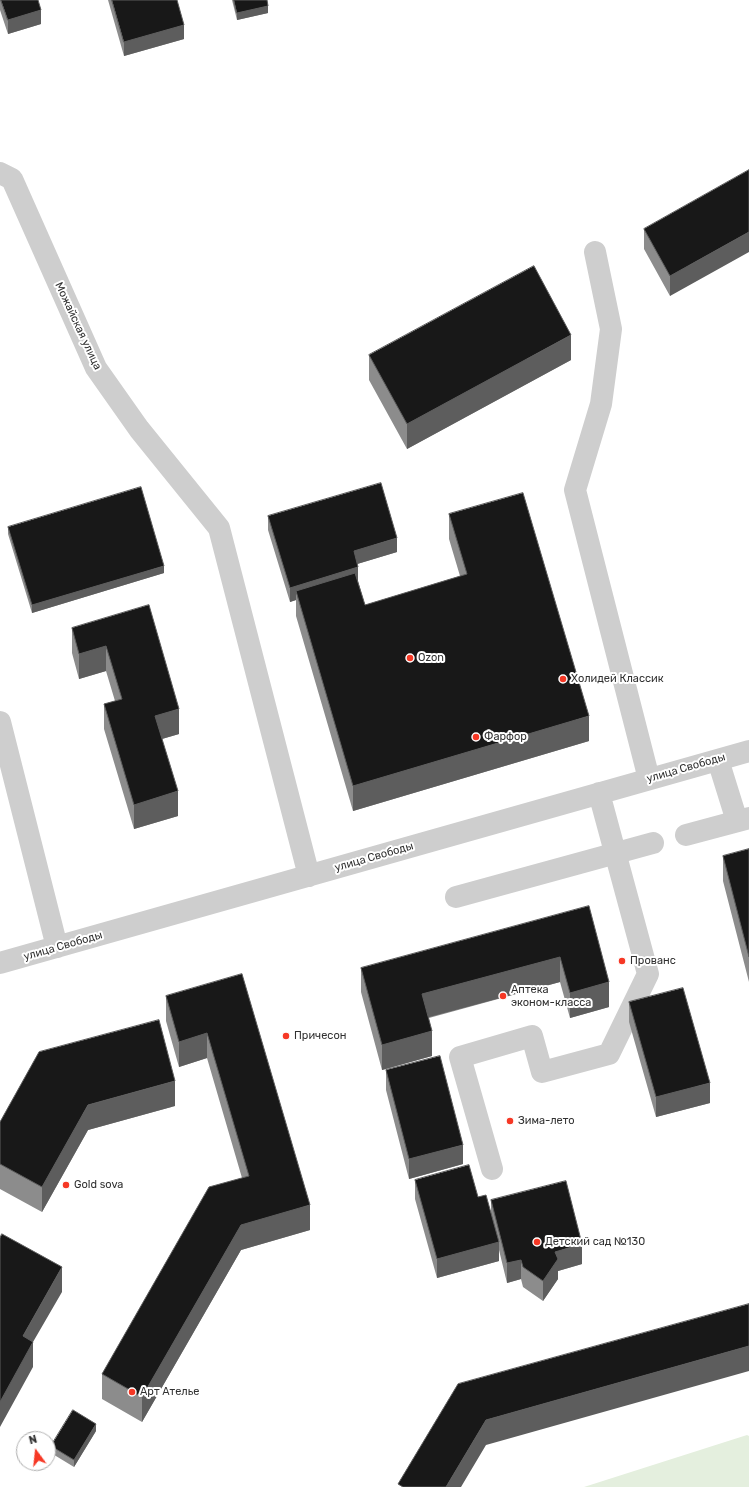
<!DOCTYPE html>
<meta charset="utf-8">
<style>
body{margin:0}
#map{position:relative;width:749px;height:1487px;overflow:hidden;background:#fff;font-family:Rubik,sans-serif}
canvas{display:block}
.north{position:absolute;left:16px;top:1431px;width:40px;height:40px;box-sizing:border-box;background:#fff;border:1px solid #adadad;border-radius:50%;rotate:345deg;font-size:11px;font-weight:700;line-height:16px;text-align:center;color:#313131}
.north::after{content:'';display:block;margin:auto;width:14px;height:18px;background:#f63825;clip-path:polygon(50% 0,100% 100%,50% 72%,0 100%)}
</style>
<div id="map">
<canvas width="749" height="1487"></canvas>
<div class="north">N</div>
</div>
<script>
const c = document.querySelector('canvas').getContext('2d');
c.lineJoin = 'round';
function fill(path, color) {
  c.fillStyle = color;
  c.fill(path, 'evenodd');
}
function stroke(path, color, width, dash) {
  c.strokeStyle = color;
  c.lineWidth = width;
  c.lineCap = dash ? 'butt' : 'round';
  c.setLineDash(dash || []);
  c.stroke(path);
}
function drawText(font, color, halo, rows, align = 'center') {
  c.font = font + ' Rubik,sans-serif';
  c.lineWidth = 4;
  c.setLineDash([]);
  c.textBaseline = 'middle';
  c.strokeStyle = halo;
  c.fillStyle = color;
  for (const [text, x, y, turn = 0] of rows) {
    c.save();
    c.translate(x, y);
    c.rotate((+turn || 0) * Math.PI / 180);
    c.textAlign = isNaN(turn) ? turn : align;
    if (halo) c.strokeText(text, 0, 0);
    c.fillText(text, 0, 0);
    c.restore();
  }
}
const green = new Path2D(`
 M747 1435 749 1436V1487H584Z`);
const minor = new Path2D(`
 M0 173 12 179 96 368 139 429 219 528 309 876
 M595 252 611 329 601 404 575 490 649 779
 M0 722 57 947
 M718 760 737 821
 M686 835 749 818
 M456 897 653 843
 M0 963 749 751
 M492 1169 460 1057 532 1036 542 1072 609 1054 648 974 599 793`);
const wall = new Path2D(`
 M0 0H38L41 24 8 34 0 10Z
 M108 0H177L184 39 124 56Z
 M232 0H267L268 13 237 20Z
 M749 170 670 296 644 249V229Z
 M369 355 571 360 407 449 369 380Z
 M449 514 589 741 353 811 296 616V600L290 602 268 530V516L397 552 357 564 358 581 365 605 460 576 449 539Z
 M8 527 164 573 32 613 8 534Z
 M149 605 179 734 162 739 178 816 134 829 104 729V704L115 701 106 671 79 679 72 653V628Z
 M749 849V982L723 881V856Z
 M589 906 609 1007 570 1018 560 982 429 1018 432 1056 382 1070 361 992V968Z
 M242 974 310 1230 241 1250 142 1422 102 1399V1374L242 1178 207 1058 179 1067 166 1021V996Z
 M629 1002 710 1103 656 1117 629 1022Z
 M386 1070 463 1164 409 1179 386 1090Z
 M175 1106 88 1130 42 1212 0 1189V1122Z
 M415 1180 478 1197 491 1214V1200L582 1264 558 1271V1279L543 1301 523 1287 521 1279 507 1283 499 1250V1261L437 1278 415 1199Z
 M96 1431 74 1467 51 1453V1446Z`);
const shadedWall = new Path2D(`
 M268 6V13L237 20V13Z
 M41 10V24L8 34V20Z
 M184 25V39L124 56V42Z
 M749 232V252L670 296V276Z
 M571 335V360L407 449V424Z
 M397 538V552L354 565V551Z
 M164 566V573L32 613V605Z
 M358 567V581L298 599 296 591V600L290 602V588Z
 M106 646V671L79 679V654Z
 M179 709V734L155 741V716Z
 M589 716V741L353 811V786Z
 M178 791V816L134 829V805Z
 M560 957V982L422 1019V994Z
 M609 982V1007L570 1018V993Z
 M432 1031V1056L382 1070V1045Z
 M207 1033V1058L179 1067V1042Z
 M175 1081V1106L88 1130 42 1212V1187L88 1105Z
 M710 1083V1103L656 1117V1097Z
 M463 1145V1164L409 1179V1159Z
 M310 1205V1230L241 1250 142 1422V1397L241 1225Z
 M499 1242V1261L437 1278V1259Z
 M582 1244V1264L558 1271V1279L543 1301V1281L555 1252Z
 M521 1260V1279L507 1283V1263Z
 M62 1267V1292L33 1342V1367L0 1427V1402L23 1336Z
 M749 1346V1371L486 1445 461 1487H446L486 1420Z
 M96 1424V1431L74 1467V1460Z`);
const building = new Path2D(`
 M1 0H38L41 10 8 20Z
 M112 0H177L184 25 124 42Z
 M234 0H267L268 6 237 13Z
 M749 170V232L670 276 644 229Z
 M534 266 571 335 407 424 369 355Z
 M381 483 397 538 354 551 358 567 290 588 268 516Z
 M141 487 164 566 32 605 8 527Z
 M523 493 589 716 353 786 296 591 355 573 365 605 467 574 449 514Z
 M149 605 179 709 155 716 178 791 134 805 104 704 122 699 106 646 79 654 72 628Z
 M749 849V957L723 856Z
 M589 906 609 982 570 993 560 957 422 994 432 1031 382 1045 361 968Z
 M242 974 310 1205 241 1225 142 1397 102 1374 209 1187 249 1176 207 1033 179 1042 166 996Z
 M683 988 710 1083 656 1097 629 1002Z
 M159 1020 175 1081 88 1105 42 1187 0 1164V1122L39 1052Z
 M440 1056 463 1145 409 1159 386 1070Z
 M469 1165 478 1197 486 1195 499 1242 437 1259 415 1180Z
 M566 1181 582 1244 555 1252 558 1259 543 1281 523 1267 521 1260 507 1263 491 1200Z
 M2 1234 62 1267 23 1336 33 1342 0 1402V1238Z
 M749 1304V1346L486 1420 446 1487H403L398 1484 458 1384Z
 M73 1410 96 1424 74 1460 51 1446Z`);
const markers = [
 [410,658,4,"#f63825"],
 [563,679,4,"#f63825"],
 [476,737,4,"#f63825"],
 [622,961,4,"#f63825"],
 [503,996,4,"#f63825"],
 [286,1036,4,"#f63825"],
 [510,1121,4,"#f63825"],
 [66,1185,4,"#f63825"],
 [537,1242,4,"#f63825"],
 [132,1392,4,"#f63825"]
];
const streetNames = [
 ["Можайская улица",78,326,65],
 ["улица Свободы",686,768,-16],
 ["улица Свободы",374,857,-16],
 ["улица Свободы",63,946,-16]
];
const poiNames = [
 ["Ozon",418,658],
 ["Холидей Классик",571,679],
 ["Фарфор",484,737],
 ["Прованс",630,961],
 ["Аптека",511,990],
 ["эконом-класса",511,1003],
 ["Причесон",294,1036],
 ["Зима-лето",518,1121],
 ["Gold sova",74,1185],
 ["Детский сад №130",545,1242],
 ["Арт Ателье",140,1392]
];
fill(green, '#e4efde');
stroke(minor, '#cecece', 22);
fill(wall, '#8c8c8c');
fill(shadedWall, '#5d5d5d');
fill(building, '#181818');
stroke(building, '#5d5d5d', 1);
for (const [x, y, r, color] of markers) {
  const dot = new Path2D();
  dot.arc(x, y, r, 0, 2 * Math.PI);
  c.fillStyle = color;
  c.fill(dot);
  stroke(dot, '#fff', 1.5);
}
drawText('11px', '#313131', '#fff', streetNames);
drawText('11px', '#313131', '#fff', poiNames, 'left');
</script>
